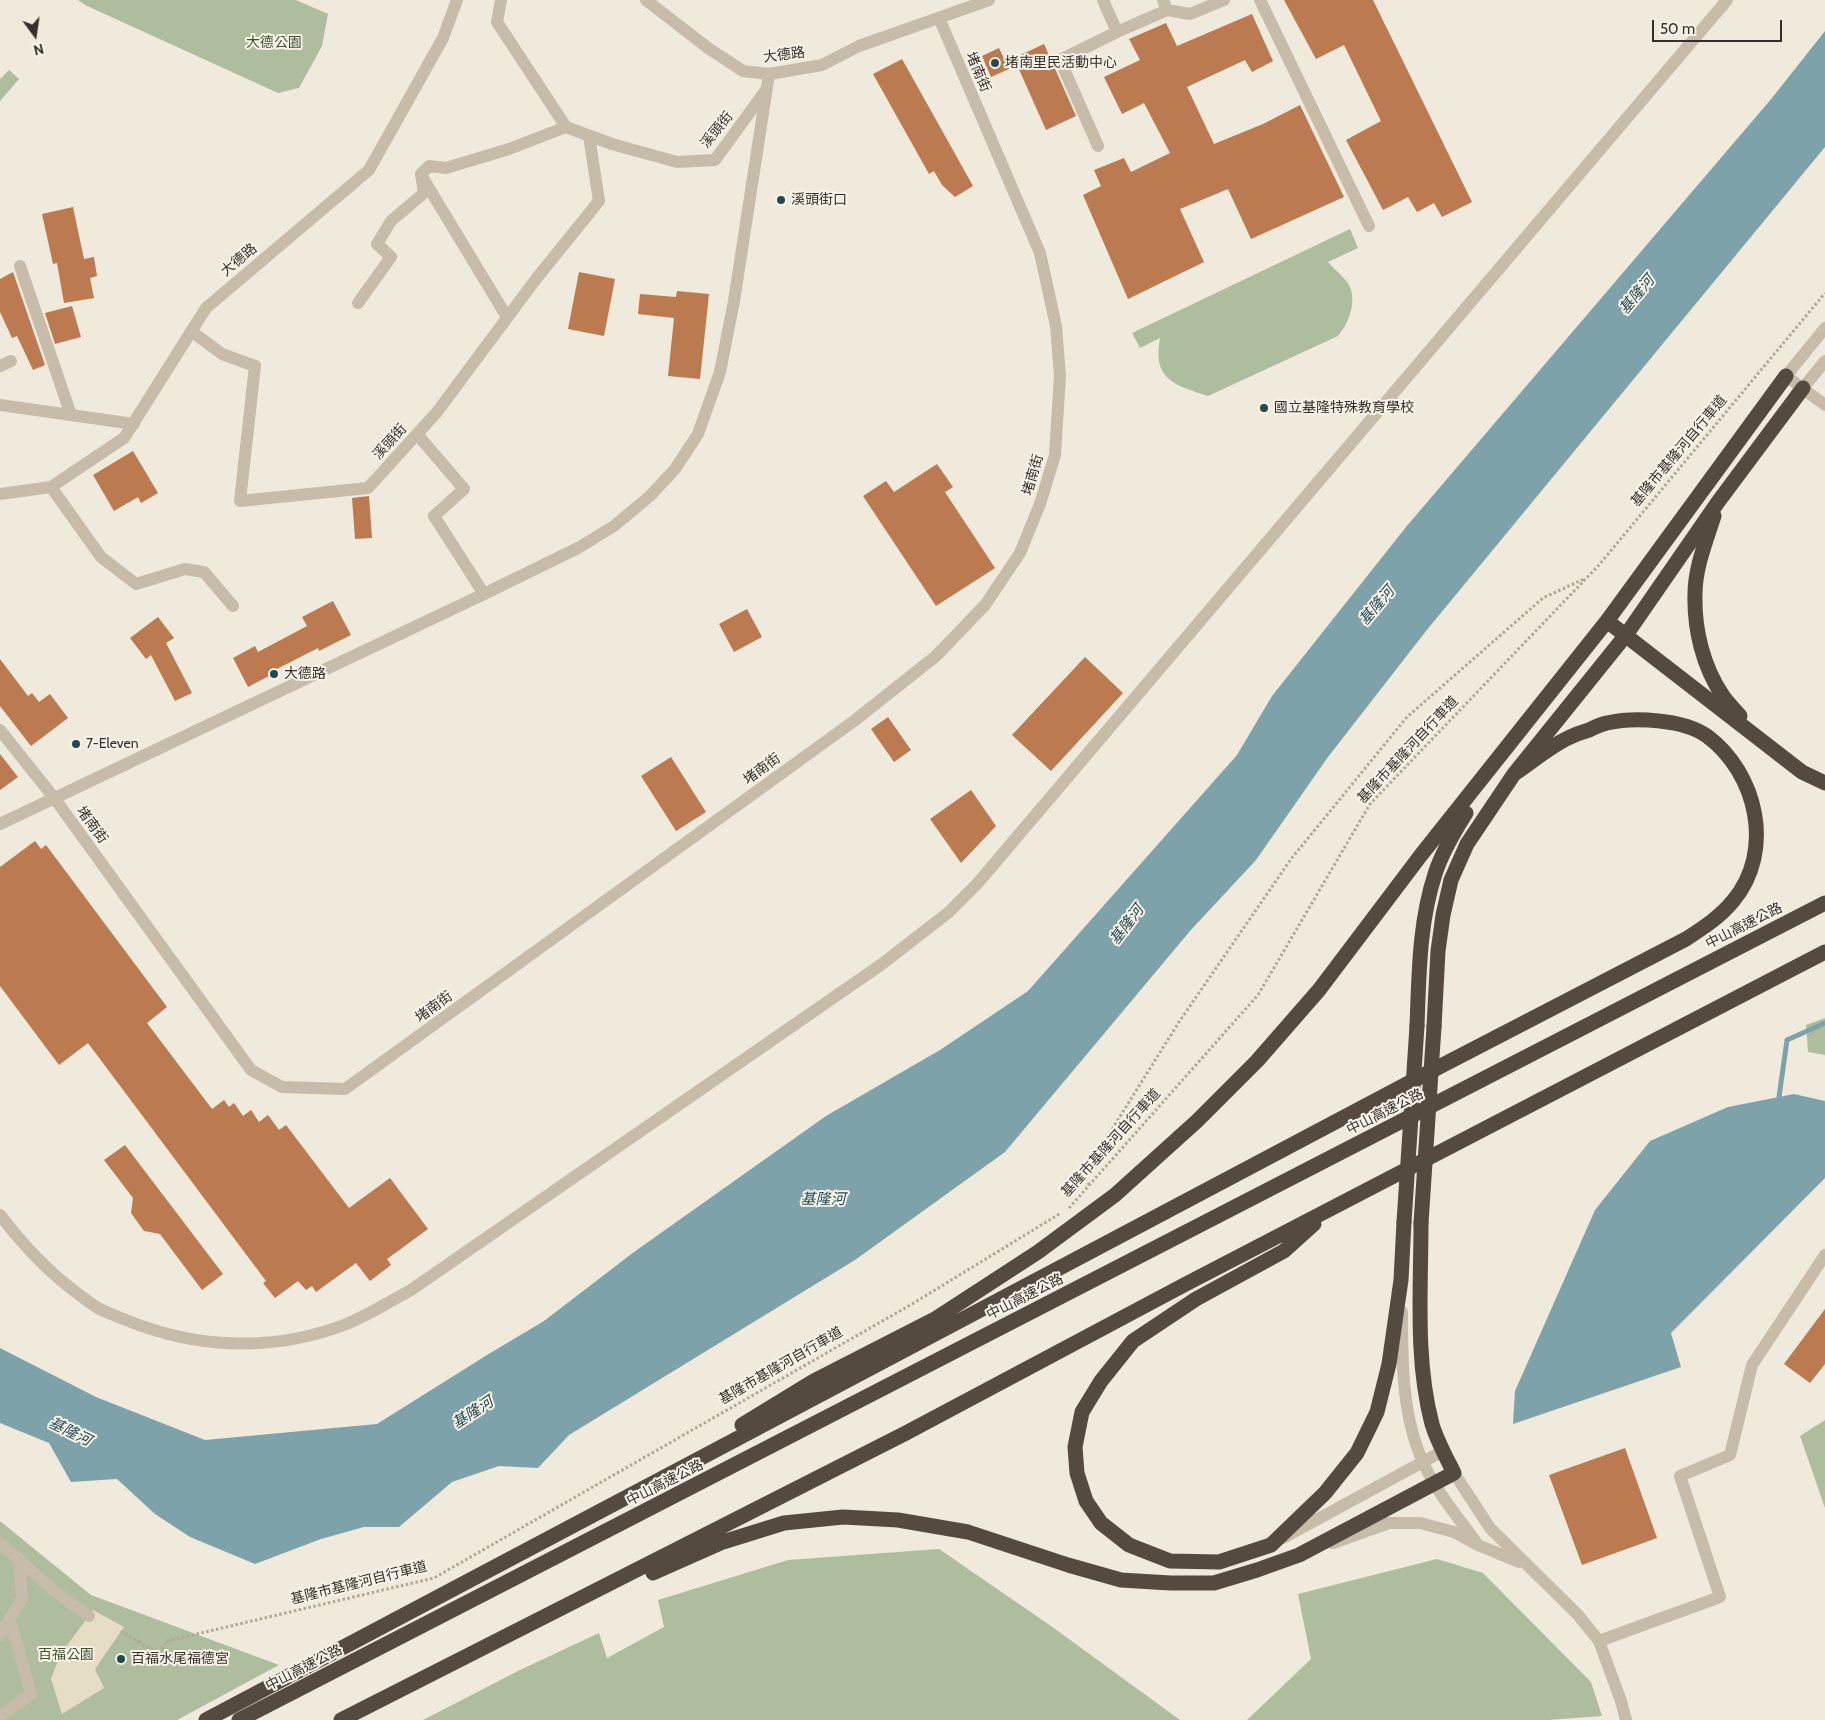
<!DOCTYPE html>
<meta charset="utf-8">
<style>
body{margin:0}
#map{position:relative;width:1825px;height:1720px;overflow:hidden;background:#f0eadd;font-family:Cabin,sans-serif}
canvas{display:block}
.north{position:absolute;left:10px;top:10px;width:50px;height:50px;-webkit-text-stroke:4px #f8f3e8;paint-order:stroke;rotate:166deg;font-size:14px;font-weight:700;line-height:20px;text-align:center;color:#352e29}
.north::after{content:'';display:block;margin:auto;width:18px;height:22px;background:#352e29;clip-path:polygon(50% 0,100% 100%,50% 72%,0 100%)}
.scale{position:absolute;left:1652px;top:20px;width:130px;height:22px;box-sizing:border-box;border:2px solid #352e29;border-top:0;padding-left:6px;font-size:15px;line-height:18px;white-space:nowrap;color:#352e29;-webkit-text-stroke:4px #f8f3e8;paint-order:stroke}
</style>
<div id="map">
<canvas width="1825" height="1720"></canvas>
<div class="north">N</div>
<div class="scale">50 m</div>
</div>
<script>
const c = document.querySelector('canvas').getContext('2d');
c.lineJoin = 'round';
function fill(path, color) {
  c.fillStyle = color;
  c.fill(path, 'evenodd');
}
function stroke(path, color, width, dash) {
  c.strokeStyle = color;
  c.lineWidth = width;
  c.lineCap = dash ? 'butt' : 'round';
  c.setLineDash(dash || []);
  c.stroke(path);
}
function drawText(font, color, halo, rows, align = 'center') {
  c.font = font + ' Cabin,"Noto Sans TC",sans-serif';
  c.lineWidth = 4;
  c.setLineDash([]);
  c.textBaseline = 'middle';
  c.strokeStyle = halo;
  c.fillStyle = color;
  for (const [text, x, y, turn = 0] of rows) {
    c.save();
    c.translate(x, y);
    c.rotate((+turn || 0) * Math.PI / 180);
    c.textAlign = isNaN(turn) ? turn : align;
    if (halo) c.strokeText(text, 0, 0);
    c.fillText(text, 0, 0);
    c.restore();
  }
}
const green = new Path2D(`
 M78 0H296L328 14 322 46 299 88 278 93 85 5Z
 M9 70 19 79 0 101V79Z
 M1350 229 1358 248 1328 262C1334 269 1343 276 1348 283 1358 300 1349 323 1338 336L1208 396C1174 385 1152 379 1160 338L1140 348 1132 333Z
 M1825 1018V1055L1808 1052 1806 1025Z
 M1825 1420V1508L1800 1436Z
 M0 1521 91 1595 279 1665 177 1720H0Z
 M939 1549 1051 1626 1180 1720H423L520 1670 599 1633 607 1658 664 1627 658 1600 788 1560Z
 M1437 1559 1483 1573 1591 1682 1602 1716 1548 1720H1247L1311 1659 1298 1594Z`);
const plaza = new Path2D(`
 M93 1610 124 1627 95 1669 104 1688 62 1714 51 1679 60 1655Z`);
const water = new Path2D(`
 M1825 31V147L1426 631 1328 757 1256 860 1190 931 1005 1152 855 1260 569 1435 538 1468 499 1466 452 1482 399 1527H364L321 1539 255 1564 190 1537 155 1514 117 1479 71 1482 49 1443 0 1423V1348L96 1397 205 1440 377 1424 487 1355 544 1321 634 1252 826 1116 940 1050 1028 991 1237 755 1272 696 1406 527 1772 98Z
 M1794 1094 1825 1101V1178L1671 1333 1681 1367 1513 1424 1515 1391 1595 1210 1650 1141 1728 1107Z`);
const stream = new Path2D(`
 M1779 1097 1787 1040 1825 1023`);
const building = new Path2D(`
 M1284 0H1373L1472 202 1442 217 1434 203 1417 212 1408 197 1383 210 1346 140 1381 121 1344 45 1316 59Z
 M1252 14 1273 61 1252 72 1245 60 1187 87 1214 144 1263 124 1300 105 1344 197 1251 239 1228 189 1180 209 1204 262 1128 299 1083 195 1101 186 1094 170 1124 158 1131 172 1170 153 1144 103 1122 114 1104 77 1140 60 1129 39 1166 23 1177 46Z
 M1044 44 1076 116 1046 130 1014 58Z
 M999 48 1009 69 991 77 982 56Z
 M902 59 973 186 955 197 942 185 934 171 929 174 873 74Z
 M73 207 84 259 94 257 97 276 90 278 94 298 64 303 57 263 53 264 42 214Z
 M13 272 45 365 33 370 17 336 12 338 0 312V279Z
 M579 272 615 279 604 336 568 329Z
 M677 291 709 294 700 379 668 376 674 318 638 314 640 294 676 297Z
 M72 306 81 337 55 344 45 313Z
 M133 451 158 493 141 503 138 497 114 511 93 475Z
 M937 464 953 487 945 492 995 568 936 606 863 496 886 481 894 492Z
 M369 496 372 538 355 539 352 498Z
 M333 601 351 635 319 651 318 648 269 673 271 675 248 687 233 658 255 646 258 652 307 626 302 617Z
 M747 609 762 637 734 652 719 624Z
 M158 617 174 638 166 643 192 693 175 701 151 655 146 659 130 638Z
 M1085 657 1123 693 1051 771 1012 735Z
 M0 659 28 696 32 693 39 702 50 694 68 718 31 746 0 706Z
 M888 717 911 750 894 762 871 729Z
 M0 754 18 777 0 790Z
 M671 757 706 812 676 831 641 776Z
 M971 790 996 826 961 863 930 819Z
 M35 841 41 849 46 845 167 1007 147 1023 212 1109 224 1100 229 1107 234 1103 243 1116 251 1110 259 1122 268 1115 279 1130 286 1125 349 1208 390 1178 428 1229 387 1259 391 1265 370 1281 356 1263 316 1292 312 1286 306 1290 298 1281 275 1298 263 1283 266 1281 88 1043 59 1065 0 986V867Z
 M125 1145 223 1274 202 1290 160 1234 144 1231 131 1213 133 1198 104 1160Z
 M1825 1309V1364L1810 1383 1784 1364Z
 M1625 1448 1657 1538 1582 1565 1549 1475Z`);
const path = new Path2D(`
 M1089 1185 1084 1174 1179 1022 1291 859 1407 717 1543 598 1584 579
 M1069 1208 1258 995 1370 804 1599 565 1825 293
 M121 1631 159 1654 167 1641 434 1578 912 1304 1061 1213`);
const minor = new Path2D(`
 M501 0 497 22 566 127 612 144 677 162 715 160 766 90
 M646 0 708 48 743 71 769 74 822 65 859 46 989 0
 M1103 0 1117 32
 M1260 0 1369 226
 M1167 10 1190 14 1224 0
 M1098 146 1060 60 1117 32 1167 10 1163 0
 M424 180 507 317
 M20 266 71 415
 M358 303 391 257 377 244 391 221 424 193 421 174 429 166 446 168 509 149 566 127
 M1825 328 1786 376 1825 405
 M191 331 222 354 255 366 240 501 368 488 437 412 536 279 599 201 589 136
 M0 366 11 361
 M1803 388 1825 361
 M0 405 134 424
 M417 434 464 489 434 516 484 594
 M51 487 101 557 136 584 185 569 204 572 233 606
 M0 494 51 487 124 438 206 308 369 170 443 38 457 0
 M0 730 55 799 251 1070 282 1087 345 1089 854 721 936 656 985 605 1020 553 1040 504 1055 455 1060 376 1056 326 1040 253 939 18
 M0 824 484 594 578 548 614 526 650 496 675 469 698 434 720 372 734 301 769 74
 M0 1215C23 1245 47 1271 77 1293 84 1298 91 1304 98 1308 107 1313 117 1316 126 1320 197 1349 272 1352 344 1325 367 1316 389 1302 411 1290L882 964 949 912 977 884 1727 0
 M1402 1312C1402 1362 1402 1416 1423 1462 1436 1492 1459 1518 1478 1545
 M1454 1473 1490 1528 1578 1615 1599 1641 1621 1701 1626 1720
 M1283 1538 1443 1451
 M0 1543 53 1590 89 1616
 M1333 1543 1389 1523H1420L1454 1532 1478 1545 1519 1562
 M0 1635 22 1599 19 1559
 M1599 1641 1720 1597 1680 1476 1730 1455 1752 1365 1825 1255
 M0 1716 31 1694 10 1619`);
const highway = new Path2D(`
 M1714 516C1706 541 1695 568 1695 594 1694 629 1703 667 1723 696 1728 703 1734 709 1740 716
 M1607 621 1802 772 1825 783
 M1417 1026C1419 975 1419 923 1435 874 1442 852 1454 832 1466 813
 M1434 1027 1438 951 1443 915 1451 880 1467 844 1514 774 1626 635 1718 502 1803 388
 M1314 1224 1284 1251 1196 1299 1133 1341 1101 1381 1082 1412 1075 1447 1077 1473 1086 1501 1101 1523 1129 1545 1170 1561 1219 1562 1271 1545 1325 1493 1357 1453 1377 1412 1389 1364 1401 1280 1404 1222
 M742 1425 814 1381 935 1319 1038 1252 1115 1195 1197 1121 1257 1061 1319 990 1421 855 1607 621 1786 376
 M653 1573 723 1542 784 1523 843 1517 898 1520 968 1532 1068 1565 1121 1580 1170 1583H1214L1257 1570 1299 1555 1454 1473C1446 1457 1437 1441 1432 1424 1415 1360 1421 1289 1421 1223
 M206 1720 1439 1067 1686 939C1703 928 1720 917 1733 901 1775 851 1757 773 1707 736 1683 719 1634 717 1607 723 1601 724 1595 727 1589 730 1582 732 1574 735 1568 738 1549 747 1531 763 1514 774
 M239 1720 1825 903
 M341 1720 906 1433 1184 1285 1825 952`);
const highwayBridge = new Path2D(`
 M1404 1222 1417 1026
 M1421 1223 1434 1027`);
const markers = [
 [995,63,5,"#224852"],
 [781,200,5,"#224852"],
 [1264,408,5,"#224852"],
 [274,674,5,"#224852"],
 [76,744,5,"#224852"],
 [121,1659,5,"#224852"]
];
const parkNames = [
 ["大德公園",274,43],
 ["百福公園",66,1655]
];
const streetNames = [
 ["大德路",784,55,-7],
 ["堵南街",978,72,67],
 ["溪頭街",717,130,-51],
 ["大德路",239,260,-40],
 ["溪頭街",390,442,-48],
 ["基隆市基隆河自行車道",1679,451,-50],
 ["堵南街",1033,475,-74],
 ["基隆市基隆河自行車道",1408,750,-47],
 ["堵南街",762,769,-36],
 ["堵南街",92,825,54],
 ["中山高速公路",1744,926,-27],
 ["堵南街",434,1007,-36],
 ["中山高速公路",1385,1112,-27],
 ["基隆市基隆河自行車道",1111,1143,-48],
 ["中山高速公路",1025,1297,-27],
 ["基隆市基隆河自行車道",781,1366,-30],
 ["中山高速公路",665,1483,-27],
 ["基隆市基隆河自行車道",359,1583,-14],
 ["中山高速公路",304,1668,-27]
];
const poiNames = [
 ["堵南里民活動中心",1005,63],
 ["溪頭街口",791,200],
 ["國立基隆特殊教育學校",1274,408],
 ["大德路",284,674],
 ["7-Eleven",86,744],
 ["百福水尾福德宮",131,1659]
];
const waterNames = [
 ["基隆河",1637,295,-50],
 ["基隆河",1377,606,-50],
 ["基隆河",1127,925,-53],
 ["基隆河",823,1200],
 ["基隆河",473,1413,-33],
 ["基隆河",70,1432,26]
];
fill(green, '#aebd9e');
fill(plaza, '#e6ddc5');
fill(water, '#7ea2aa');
stroke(stream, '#7ea2aa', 5);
fill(building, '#bb7a4f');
stroke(path, '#b2a694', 3, [2.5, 2.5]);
stroke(minor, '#c7bbaa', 12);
stroke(highway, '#554a40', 15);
stroke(highwayBridge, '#554a40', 15);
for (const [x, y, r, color] of markers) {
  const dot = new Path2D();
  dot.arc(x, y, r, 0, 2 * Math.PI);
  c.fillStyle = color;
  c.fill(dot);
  stroke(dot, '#f8f3e8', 2);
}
drawText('14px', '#3f512f', '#f8f3e8', parkNames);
drawText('14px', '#352e29', '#f8f3e8', streetNames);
drawText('14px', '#352e29', '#f8f3e8', poiNames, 'left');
drawText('italic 15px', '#224852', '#f8f3e8', waterNames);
</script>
